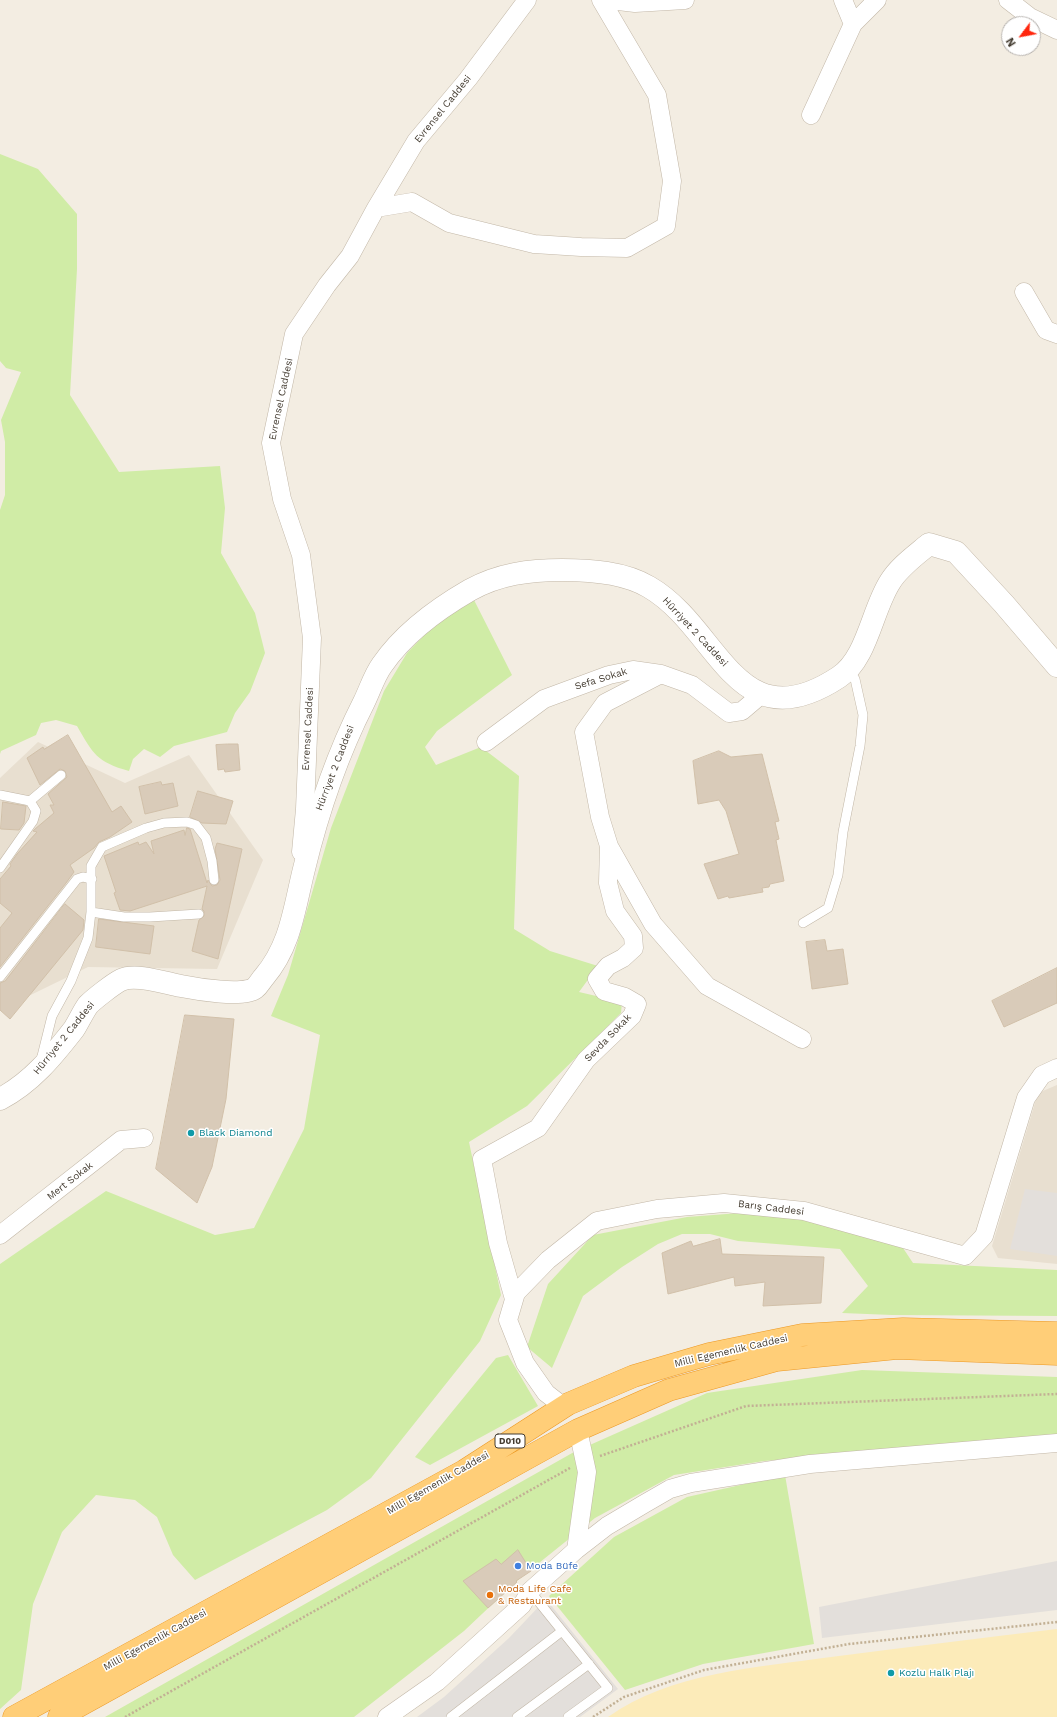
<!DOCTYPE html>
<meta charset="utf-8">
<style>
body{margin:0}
#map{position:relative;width:1057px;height:1717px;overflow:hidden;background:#f3ede2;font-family:"Work Sans",sans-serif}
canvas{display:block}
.north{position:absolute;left:1001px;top:16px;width:40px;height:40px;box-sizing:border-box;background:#fff;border:1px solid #b5b1ad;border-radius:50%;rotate:238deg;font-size:11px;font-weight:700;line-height:16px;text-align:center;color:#453d32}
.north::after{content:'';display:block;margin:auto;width:14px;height:18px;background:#ff260d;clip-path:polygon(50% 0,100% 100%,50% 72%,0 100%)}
</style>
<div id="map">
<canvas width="1057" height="1717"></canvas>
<div class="north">N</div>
</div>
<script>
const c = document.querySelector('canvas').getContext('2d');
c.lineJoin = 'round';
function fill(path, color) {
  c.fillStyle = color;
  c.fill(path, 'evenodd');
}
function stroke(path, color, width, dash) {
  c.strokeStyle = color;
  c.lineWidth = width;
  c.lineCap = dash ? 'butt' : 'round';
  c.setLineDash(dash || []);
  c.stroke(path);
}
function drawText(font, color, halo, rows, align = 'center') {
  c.font = font + ' "Work Sans",sans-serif';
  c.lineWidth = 3;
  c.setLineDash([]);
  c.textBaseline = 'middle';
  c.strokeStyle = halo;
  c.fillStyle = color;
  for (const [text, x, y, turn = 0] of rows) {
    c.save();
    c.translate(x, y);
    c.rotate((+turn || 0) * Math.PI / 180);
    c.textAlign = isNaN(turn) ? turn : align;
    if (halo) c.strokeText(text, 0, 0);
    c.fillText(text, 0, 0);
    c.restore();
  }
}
const residential = new Path2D(`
 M38 742 125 783 189 755 263 860 217 969 88 967 0 1010V778Z
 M1057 1085V1264L998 1258 992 1246 1038 1093Z`);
const green = new Path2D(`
 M0 154 38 169 77 214V269L70 395 119 472 220 466 225 508 221 553 255 613 265 653 250 692 235 713 227 732 174 746 160 757 144 749 133 759 129 771C97 762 93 754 77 726L56 720 41 723 36 735 1 751 0 754V510L5 495V442L1 420 21 372 6 368 0 361Z
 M474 600 512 675 437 731 425 747 436 765 481 747 519 776 514 929 550 951 598 966 579 992 622 1002 621 1013 527 1106 469 1142 501 1295 480 1341 371 1478 327 1510 195 1580 173 1555 157 1517 135 1500 96 1495 62 1532 33 1604 21 1690 0 1709V1264L106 1191 215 1235 254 1228 304 1129 320 1035 271 1016 288 975 331 828 384 691 407 653 437 622Z
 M753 1212 803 1219 901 1245 913 1263 1057 1270V1316L892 1315 842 1313 868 1286 840 1249 738 1241 710 1234H682L658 1244 622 1267 583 1296 552 1368 527 1347 548 1284 593 1235 687 1217Z
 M508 1355 538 1406 430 1465 415 1457 496 1358Z
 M862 1370 1057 1377V1438L990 1441 764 1461 674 1475 595 1518 519 1579 464 1631 354 1717H105L574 1452 707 1393Z
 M785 1475 814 1644 703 1664 625 1690 549 1596 614 1537 687 1497Z`);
const sand = new Path2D(`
 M1057 1629V1717H608C669 1673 759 1667 831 1657 907 1647 982 1638 1057 1629Z`);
const parking = new Path2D(`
 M1025 1189 1057 1193V1256L1010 1249Z
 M1057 1561V1610L822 1638 819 1607Z
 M546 1599 618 1689 580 1717H417L444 1697 509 1638Z`);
const building = new Path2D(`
 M68 735 112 812 121 806 132 822 110 837 99 842 94 848 70 865 74 872 66 883 0 967V928L12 913 0 903V879L11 866 10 864 17 854 37 832 33 831 35 829 54 813 50 805H54L48 794 67 777 65 771 60 769 40 785 27 758 43 747 44 749Z
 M228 744H238L240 770 225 772 224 769 218 770 216 745Z
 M719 751 731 757 762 754 779 821 775 822 779 839 776 840 784 881 770 884 769 887 762 888 763 892 729 898 728 896 718 899 704 864 739 854 726 811 719 800 698 804 693 761Z
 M161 782 162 785 173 783 178 806 145 814 139 787Z
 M198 791 233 801 226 824 202 823 190 817Z
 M3 802 26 806 24 823 19 830 1 829Z
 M187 828 190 829 207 883 208 880 212 886 217 885 220 880 215 849 217 843 242 849 218 959 192 951 199 920 204 916V911L202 909 207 886 130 911 120 910 114 893 116 892 104 856 138 842 139 845 146 842 154 854 151 841 184 830 185 835Z
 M65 904 84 920 83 930 10 1019 0 1010V983L5 981Z
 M99 919 154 926 150 954 96 947Z
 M825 940 827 951 843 949 848 984 812 989 806 942Z
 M1057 968V1003L1004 1027 992 1001Z
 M185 1015 234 1019 226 1099 212 1167 197 1203 156 1169Z
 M720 1239 722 1254 824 1257 821 1303 763 1306 765 1282 735 1286 734 1277 668 1294 662 1253 691 1241 693 1246Z
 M518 1550 531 1571 516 1581 517 1582 488 1608 463 1581 496 1559 501 1564Z`);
const path = new Path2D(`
 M600 1456 746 1406 1057 1394
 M125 1717 570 1468
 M593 1717 624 1697 704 1670 849 1644 1057 1622`);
const service = new Path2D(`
 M0 795 30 801 36 811 33 821 0 868
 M30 801 61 775
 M91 912 124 917H150L199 914
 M803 923 828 908 838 875 843 832 860 746 863 715 855 679 848 669
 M0 977 77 879 83 877 92 879
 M41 1060 52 1016 71 981 88 938 91 912V866L102 847 146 828 164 823 187 822 196 825 206 838 212 861 214 880
 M530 1591 608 1688 568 1717
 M451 1717 562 1631
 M517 1717 589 1664`);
const minor = new Path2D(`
 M610 0 635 3 685 0
 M843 0 853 24 877 0
 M1008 0 1030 17 1057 30
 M811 115 853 24
 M376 208 412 202 449 223 534 244 581 247 627 248 666 226 672 181 657 95 601 0
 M1024 292 1046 330 1057 334
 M486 742 544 699 609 675 633 670 661 674 692 685 729 713 742 711 762 694
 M610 848 653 924 707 986 802 1039
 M301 852 305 809 312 638 301 555 282 499 271 443 294 334 327 285 350 256 376 208 416 141 468 79 527 0
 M0 1235 121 1140 144 1138
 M514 1299 498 1243 482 1159 538 1128 586 1060 632 1016 637 1004 625 997 604 991 597 979 608 966 623 958 634 948 633 936 615 911 608 883 609 846 600 817 584 732 605 703 661 674
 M564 1407 546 1393 525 1363 508 1320 516 1293 548 1260 597 1221 657 1209 724 1203 804 1211 965 1256 984 1236 1026 1098 1042 1075 1057 1068
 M576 1550 607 1526 644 1504 670 1489 691 1483 810 1464 1057 1443
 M387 1717 437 1682 522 1605 530 1591 576 1550 587 1472 578 1430`);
const tertiary = new Path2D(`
 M0 1099C31 1083 53 1056 74 1029 79 1021 83 1012 88 1005 94 999 113 984 121 980 136 973 165 983 181 986 196 989 244 997 255 988 259 985 261 980 264 977 291 945 294 909 304 869 318 811 337 755 364 702 370 690 374 676 382 665 404 633 437 609 470 590 499 574 529 570 562 570 590 570 624 572 649 587 720 628 736 745 839 677 867 659 872 610 890 582 899 567 916 555 929 544L956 552 1004 604 1057 666`);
const trunk = new Path2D(`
 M14 1717 464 1471 568 1404 634 1376 709 1354 802 1335 903 1329 1057 1333
 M59 1717 578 1430 669 1390 777 1360 897 1348 1057 1354`);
const markers = [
 [191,1133,4,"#0f9aa8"],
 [518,1566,4,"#3f7fe0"],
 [490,1595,4,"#e8710a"],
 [891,1673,4,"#0f9aa8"]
];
const shields = [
 [510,1441,30]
];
const shieldNames = [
 ["D010",510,1441]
];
const streetNames = [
 ["Evrensel Caddesi",443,109,-51],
 ["Evrensel Caddesi",281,399,-78],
 ["Hürriyet 2 Caddesi",695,632,47],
 ["Sefa Sokak",601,679,-17],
 ["Evrensel Caddesi",308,729,-87],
 ["Hürriyet 2 Caddesi",335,768,-69],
 ["Hürriyet 2 Caddesi",64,1038,-51],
 ["Sevda Sokak",608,1038,-46],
 ["Mert Sokak",70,1181,-38],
 ["Barış Caddesi",771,1208,7],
 ["Milli Egemenlik Caddesi",731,1351,-13],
 ["Milli Egemenlik Caddesi",438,1483,-30],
 ["Milli Egemenlik Caddesi",155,1640,-29]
];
const cultureNames = [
 ["Black Diamond",199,1133],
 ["Kozlu Halk Plajı",899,1673]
];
const shopNames = [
 ["Moda Büfe",526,1566]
];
const foodNames = [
 ["Moda Life Cafe",498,1589],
 ["& Restaurant",498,1601]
];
fill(residential, '#e8dfd0');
fill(green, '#d0eca6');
fill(sand, '#fcebb9');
fill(parking, '#e3dfdb');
fill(building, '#d9cbb9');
stroke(building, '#d1c0a9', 1);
stroke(service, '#c2b7a7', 10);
stroke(minor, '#c2b7a7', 19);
stroke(tertiary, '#c2b7a7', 23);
stroke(trunk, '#ec9823', 23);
stroke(path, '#c2b094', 2.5, [2, 2]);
stroke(service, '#fff', 9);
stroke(minor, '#fff', 18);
stroke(tertiary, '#fff', 22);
stroke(trunk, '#ffce78', 22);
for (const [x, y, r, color] of markers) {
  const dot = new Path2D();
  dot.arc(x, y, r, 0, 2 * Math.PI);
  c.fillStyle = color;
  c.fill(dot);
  stroke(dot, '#fff', 1.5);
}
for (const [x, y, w] of shields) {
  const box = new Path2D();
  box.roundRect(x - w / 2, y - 7, w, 14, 3);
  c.fillStyle = '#fff';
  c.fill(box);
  stroke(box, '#453d32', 1);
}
drawText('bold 9px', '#453d32', null, shieldNames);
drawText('10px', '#453d32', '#fff', streetNames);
drawText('10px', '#0d838f', '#fff', cultureNames, 'left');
drawText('10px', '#366cbe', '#fff', shopNames, 'left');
drawText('10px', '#c56008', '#fff', foodNames, 'left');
</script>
